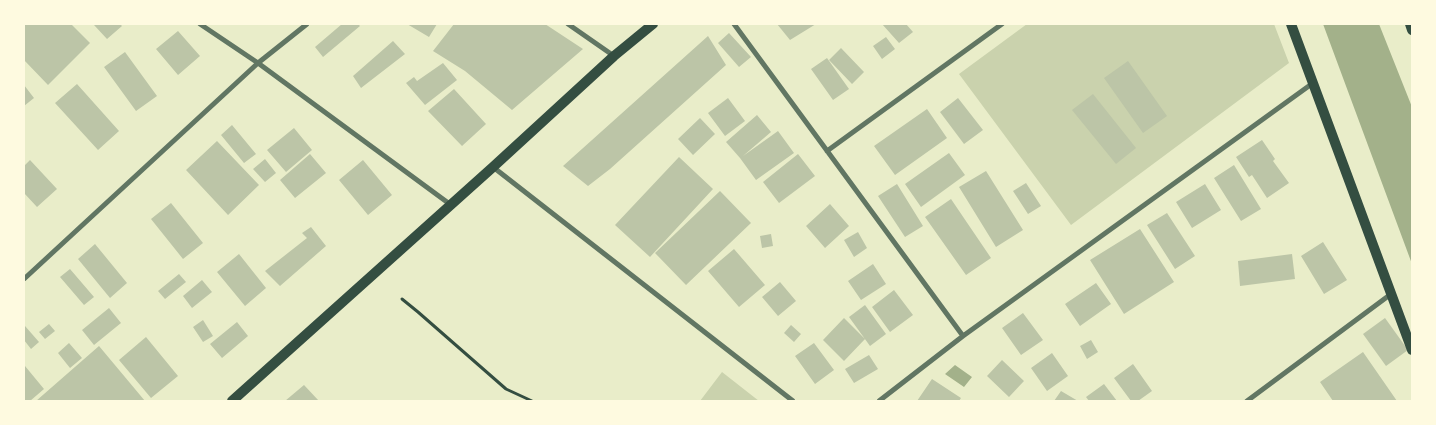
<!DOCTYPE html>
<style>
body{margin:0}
#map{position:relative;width:1436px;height:425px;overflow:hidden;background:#e9edc9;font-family:"Roboto Condensed",sans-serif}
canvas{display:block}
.frame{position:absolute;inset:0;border:25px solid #fefae0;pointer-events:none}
</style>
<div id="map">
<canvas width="1436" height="425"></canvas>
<div class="frame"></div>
</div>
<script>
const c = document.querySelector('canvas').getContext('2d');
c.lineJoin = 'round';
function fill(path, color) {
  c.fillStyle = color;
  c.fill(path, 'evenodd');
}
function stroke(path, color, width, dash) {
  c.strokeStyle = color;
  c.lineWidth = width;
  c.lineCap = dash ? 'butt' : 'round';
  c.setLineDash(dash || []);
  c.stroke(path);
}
const green = new Path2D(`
 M1027 24H1274L1289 63 1071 225 959 74Z
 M722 372 759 401H700Z`);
const water = new Path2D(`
 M1323 24H1379L1412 107V264Z
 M955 365 972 377 964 387 945 374Z`);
const building = new Path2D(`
 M24 24H71L90 43 48 85 24 60Z
 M95 24H120L122 26 107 39 94 25Z
 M342 24H358L360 26 323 57 315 47Z
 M407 24H437L429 37Z
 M454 24H545L583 49 512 110 465 71 433 51Z
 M777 24H816L790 40Z
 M882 24H906L913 32 899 43Z
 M178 31 200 56 178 75 156 49Z
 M729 33 751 57 739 67 718 43Z
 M708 36 726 65 610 169 588 186 563 166Z
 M886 37 895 49 882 59 873 46Z
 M393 41 405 54 361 88 353 76Z
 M841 48 864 72 852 84 829 60Z
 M125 52 157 96 136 111 104 67Z
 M827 58 849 89 833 100 811 69Z
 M1128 61 1167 116 1143 133 1104 78Z
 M443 63 457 80 425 105 406 83 414 77 417 81Z
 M77 84 119 131 98 150 55 103Z
 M24 85 34 98 24 106Z
 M454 89 486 124 462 146 428 111Z
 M1093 94 1136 148 1116 164 1072 110Z
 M728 98 745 121 725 136 708 113Z
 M958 98 983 130 964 144 940 112Z
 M927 109 947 138 895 175 874 146Z
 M757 115 771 132 743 156 778 131 794 153 756 180 740 158 726 142Z
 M700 118 715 134 693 155 678 139Z
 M232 125 256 154 244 163 221 135Z
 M294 128 312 150 286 172 267 150Z
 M1262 140 1275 159 1273 161 1289 183 1267 198 1252 175 1249 177 1236 157Z
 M217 141 259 185 228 215 186 170Z
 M949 153 965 175 921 207 905 184Z
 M310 154 326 173 295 198 280 180Z
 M798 154 815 176 779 203 763 182Z
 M679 157 713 189 650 257 615 225Z
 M265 159 276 173 265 182 253 169Z
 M30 160 57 189 37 207 24 193V166Z
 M363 160 392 195 368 215 339 180Z
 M1234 165 1261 209 1241 221 1214 178Z
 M986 171 1023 230 996 247 959 187Z
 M1026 183 1041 206 1028 214 1013 191Z
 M897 184 923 226 905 237 878 196Z
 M1205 184 1221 210 1192 228 1176 202Z
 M720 191 751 223 686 285 655 253Z
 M951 199 991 258 966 275 925 217Z
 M171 203 203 243 183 259 151 219Z
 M830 204 849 226 825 248 806 226Z
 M1167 213 1195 256 1175 269 1147 225Z
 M311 227 326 246 280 286 265 271 307 238 302 233Z
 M1140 229 1174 282 1124 314 1090 260Z
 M858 232 867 248 854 257 844 240Z
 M771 234 773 246 762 248 760 236Z
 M1323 242 1347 280 1324 294 1301 256Z
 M95 244 127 283 110 298 78 259Z
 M734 249 765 285 739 307 708 271Z
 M239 254 266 288 245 306 217 272Z
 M1292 254 1295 279 1240 286 1238 261Z
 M873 264 886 284 861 300 848 281Z
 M70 269 94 297 84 305 60 277Z
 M179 274 186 282 165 299 158 291Z
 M202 280 212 292 192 308 183 296Z
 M780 282 796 301 778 316 762 297Z
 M1096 283 1111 304 1080 326 1065 304Z
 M894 290 913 315 890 332 872 307Z
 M865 305 886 334 870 346 849 317Z
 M109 308 121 323 94 345 82 330Z
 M1023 313 1043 340 1021 355 1002 328Z
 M844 318 865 339 844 361 823 340Z
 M1385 318 1408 350 1386 366 1363 334Z
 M203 320 213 336 203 342 193 327Z
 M237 322 248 336 222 358 210 344Z
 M49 324 55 331 45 339 39 332Z
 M791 325 801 334 794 342 784 333Z
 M25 326 39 342 31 349 24 340V327Z
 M146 337 178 376 151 398 119 360Z
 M1091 340 1098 352 1087 359 1080 346Z
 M69 343 82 358 70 368 58 353Z
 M814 343 834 370 815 384 795 356Z
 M99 346 145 401H36Z
 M1363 352 1397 401H1333L1320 382Z
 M1052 353 1068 376 1047 391 1031 368Z
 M869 355 878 369 854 383 845 369Z
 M1002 360 1024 381 1009 397 987 376Z
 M1133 364 1152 391 1138 401H1131L1114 378Z
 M25 366 44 389 30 401H24V367Z
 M932 379 961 398 959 401H917Z
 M1104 384 1117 401H1089L1086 397Z
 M304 385 319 401H285Z
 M1061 391 1078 401H1054Z`);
const path = new Path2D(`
 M402 299 418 312 506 389 532 401`);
const minor = new Path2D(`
 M200 24 258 63 451 205
 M568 24 614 56
 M734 24 963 336
 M827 151 1002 24
 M493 167 793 401
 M24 279 258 63 307 24
 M879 401 963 336 1313 83
 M1247 401 1391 294`);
const secondary = new Path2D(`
 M1291 24 1412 350
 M1410 24 1412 30
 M232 401 493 167 614 56 653 24`);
fill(green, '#cad2ad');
fill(water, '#a3b18a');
fill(building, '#bcc5a7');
stroke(path, '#344e41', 3);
stroke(minor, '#617663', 5);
stroke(secondary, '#344e41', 10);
</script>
